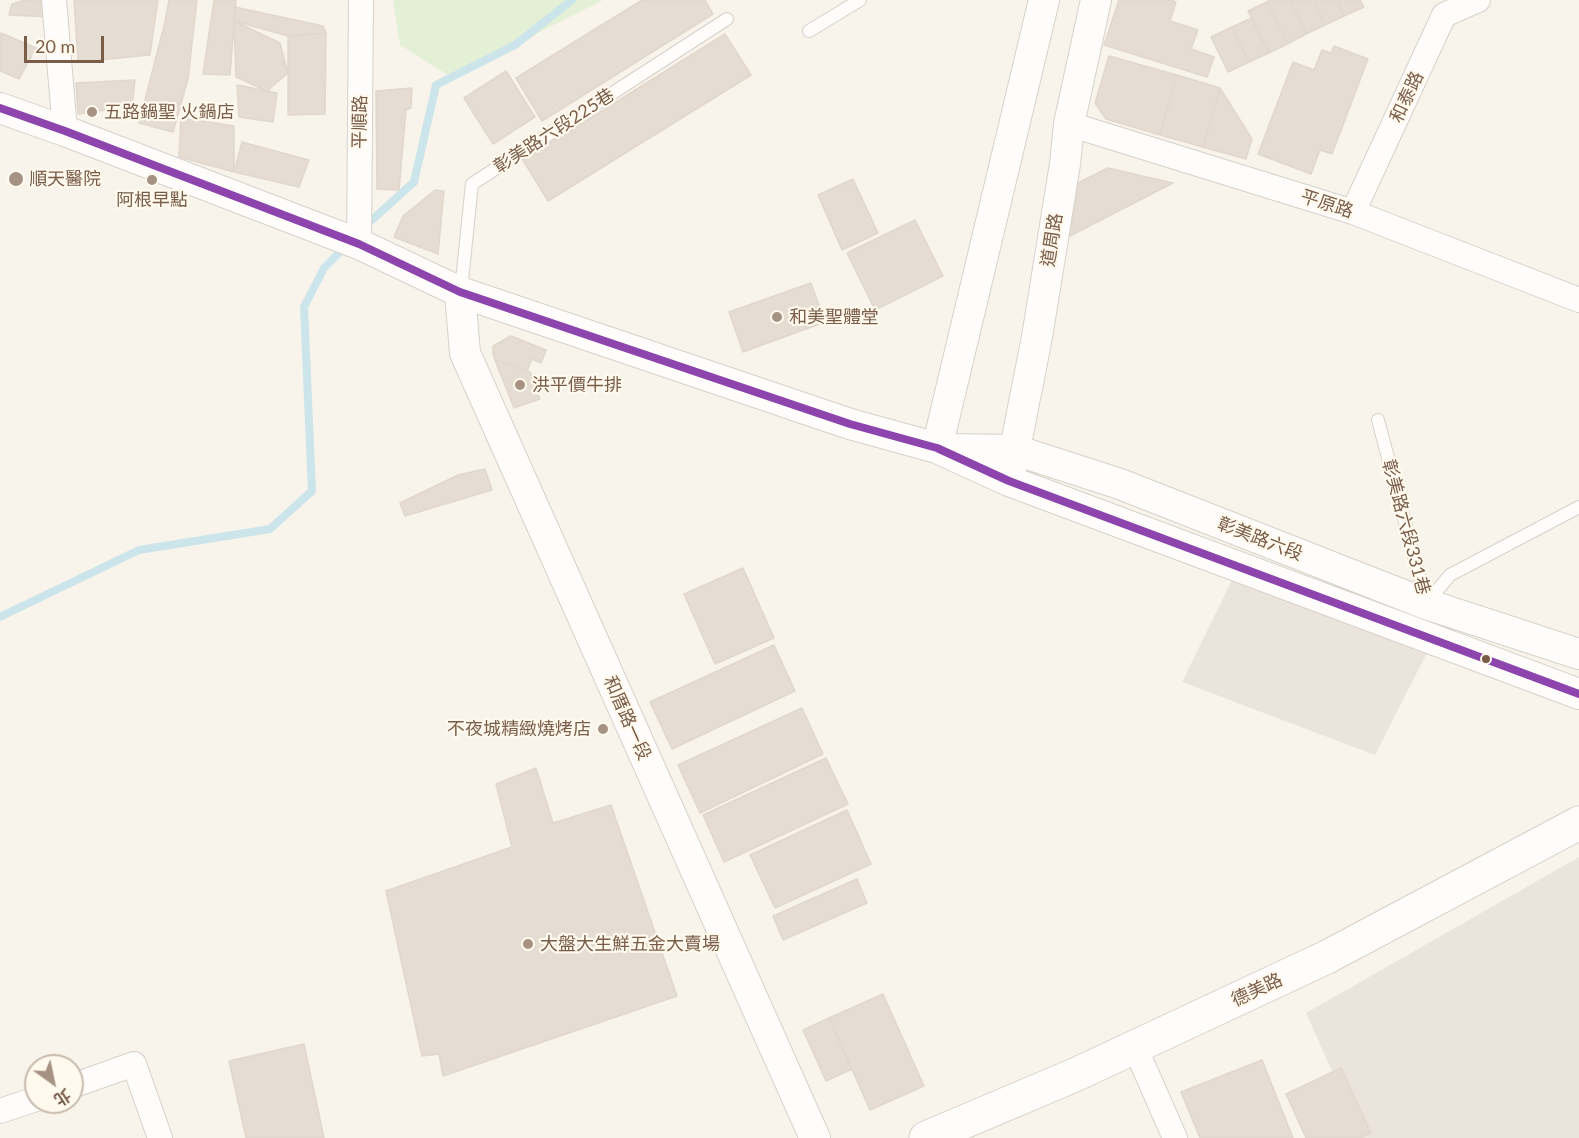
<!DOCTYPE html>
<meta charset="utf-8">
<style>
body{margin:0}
#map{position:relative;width:1579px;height:1138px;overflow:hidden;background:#f8f4eb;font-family:Lato,"Noto Sans TC",sans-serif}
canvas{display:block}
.north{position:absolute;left:24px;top:1054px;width:60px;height:60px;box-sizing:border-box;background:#fff9ee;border:2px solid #c9bbac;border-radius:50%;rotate:147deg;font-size:16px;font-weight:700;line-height:24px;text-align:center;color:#795d49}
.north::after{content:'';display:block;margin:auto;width:21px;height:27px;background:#a59282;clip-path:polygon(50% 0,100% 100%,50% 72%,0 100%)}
.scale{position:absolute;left:24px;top:36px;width:80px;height:27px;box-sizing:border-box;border:3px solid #795d49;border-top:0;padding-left:8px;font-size:18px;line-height:21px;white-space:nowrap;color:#795d49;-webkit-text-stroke:4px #fff9ee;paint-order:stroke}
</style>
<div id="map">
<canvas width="1579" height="1138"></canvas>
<div class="north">北</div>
<div class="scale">20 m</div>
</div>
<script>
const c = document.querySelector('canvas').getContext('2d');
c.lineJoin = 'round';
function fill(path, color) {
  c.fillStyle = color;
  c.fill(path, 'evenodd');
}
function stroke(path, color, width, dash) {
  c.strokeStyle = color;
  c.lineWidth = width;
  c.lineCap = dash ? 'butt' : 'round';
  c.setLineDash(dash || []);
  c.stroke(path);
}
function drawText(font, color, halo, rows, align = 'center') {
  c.font = font + ' Lato,"Noto Sans TC",sans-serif';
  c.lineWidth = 4.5;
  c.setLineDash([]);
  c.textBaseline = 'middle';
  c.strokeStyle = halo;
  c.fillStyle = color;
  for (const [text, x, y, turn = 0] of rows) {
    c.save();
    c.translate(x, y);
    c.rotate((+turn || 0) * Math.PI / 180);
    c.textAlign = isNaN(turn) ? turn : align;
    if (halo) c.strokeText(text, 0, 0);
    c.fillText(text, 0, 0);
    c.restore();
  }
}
const industrial = new Path2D(`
 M1236 572 1429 649 1375 755 1182 682Z
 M1579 857V1138H1362L1306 1013Z`);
const green = new Path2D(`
 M393 0H603L451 77 400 45Z`);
const stream = new Path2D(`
 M363 228 414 182 436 85 515 45 572 0
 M0 617 139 550 270 529 312 491 304 307 324 268 346 246`);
const building = new Path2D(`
 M25 0H45L50 17 9 15 12 4Z
 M74 0H158L150 55 78 62Z
 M169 0H197L188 79 173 132 139 123 164 26Z
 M214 0H236L230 75 203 74Z
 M642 0H705L713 14 542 121 516 78Z
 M1119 0H1171L1176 2 1170 21 1198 30 1191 49 1214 57 1207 77 1104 45Z
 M1270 0H1290L1306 34 1287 44 1267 2Z
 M1290 0H1313L1325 25 1306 34Z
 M1313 0H1337L1344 16 1325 25Z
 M1337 0H1360L1364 7 1344 16Z
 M1267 2 1287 44 1269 53 1248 11Z
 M235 7 323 26 326 33 288 36 234 21Z
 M1252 18 1269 53 1249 62 1232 27Z
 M234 21 280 43 288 73 267 91 236 77Z
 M1232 27 1249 62 1228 72 1211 37Z
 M1 33 36 48 19 79 0 71Z
 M326 33 325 114 288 115V36Z
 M725 34 751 75 548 201 523 160Z
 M1334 46 1368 59 1332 154 1320 150 1311 174 1258 154 1293 62 1314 70 1322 50 1331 53Z
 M1109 56 1177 75 1160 135 1106 119 1095 103Z
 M506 71 535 117 493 144 464 98Z
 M1177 75 1220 88 1203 147 1160 135Z
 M135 80 132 106 78 114 76 83Z
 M237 85 277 93 273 122 239 117Z
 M412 88 411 108 406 110 399 190 377 189 376 91Z
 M1220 88 1252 139 1246 159 1203 147Z
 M181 118 234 126V172L179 157Z
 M242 142 309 160 299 187 234 172Z
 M1108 168 1173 183 1066 238 1078 183Z
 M853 179 878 233 842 250 818 195Z
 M435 190 444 191 438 254 394 237 403 216Z
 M915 220 943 276 875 310 847 253Z
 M811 283 825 322 743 352 729 312Z
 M511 336 546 350 541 363 532 359 527 371 495 360 493 354V346Z
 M495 360 530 372 540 399 514 408Z
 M485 469 492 490 405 516 400 503 458 475Z
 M743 568 774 638 715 664 684 594Z
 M774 645 795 691 672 749 650 702Z
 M802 708 823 754 700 813 678 765Z
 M826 758 848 804 724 862 703 815Z
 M536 768 553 823 611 805 677 996 443 1076 439 1054 422 1056 386 891 512 847 496 784Z
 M847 810 871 864 775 908 750 855Z
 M857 879 867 903 783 940 773 916Z
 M883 994 924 1086 870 1110 829 1018Z
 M829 1018 852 1069 826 1081 803 1030Z
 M304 1044 324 1138H246L229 1061Z
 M1262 1060 1293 1138H1200L1181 1092Z
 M1341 1068 1371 1133 1360 1138H1306L1286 1094Z`);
const service = new Path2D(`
 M809 31 860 0
 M461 290 472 184 727 19
 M1378 420 1426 602
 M1427 603 1450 575 1579 507`);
const minor = new Path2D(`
 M54 0 65 131
 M1069 124 1353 212 1579 300
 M1353 212 1444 15 1478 0
 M359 244 361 0
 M1135 1047 1175 1138
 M72 1086 134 1064 160 1138
 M0 1111 36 1099`);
const tertiary = new Path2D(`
 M0 108 65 131 359 244 460 292 850 424 937 448 1009 481 1579 694
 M460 292 465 353 815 1138
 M937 448 1044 0
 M949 449 1015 450 1120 484 1426 604 1579 654
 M1011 469 1037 337 1065 164 1069 124 1096 0`);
const secondary = new Path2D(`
 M926 1138 1077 1074 1327 957 1579 823`);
const bus1 = new Path2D(`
 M0 108 65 131 359 244 460 292 850 424 937 448 1009 481 1579 694`);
const markers = [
 [92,112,6,"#a59282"],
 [16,179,8,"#a59282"],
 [152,180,6,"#a59282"],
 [777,317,6,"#a59282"],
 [520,385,6,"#a59282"],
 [1486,659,5,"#795d49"],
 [603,729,6,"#a59282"],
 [528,944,6,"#a59282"]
];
const streetNames = [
 ["和泰路",1407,97,-65],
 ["平順路",360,122,-89],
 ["彰美路六段225巷",554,131,-33],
 ["平原路",1327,204,18],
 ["道周路",1052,240,-81],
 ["彰美路六段331巷",1406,527,75],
 ["彰美路六段",1260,539,21],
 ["和厝路一段",627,718,66],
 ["德美路",1257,990,-25]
];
const poiNames = [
 ["五路鍋聖 火鍋店",104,112],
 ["順天醫院",29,179],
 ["阿根早點",152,200,"center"],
 ["和美聖體堂",789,317],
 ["洪平價牛排",532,385],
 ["不夜城精緻燒烤店",591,729,"right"],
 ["大盤大生鮮五金大賣場",540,944]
];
fill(industrial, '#ebe4dc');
fill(green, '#e3f0d6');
stroke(stream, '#cce5ea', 8);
fill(building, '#e5dcd2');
stroke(building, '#e1d7cd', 1.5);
stroke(service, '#d7d1c9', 14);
stroke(minor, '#d7d1c9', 26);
stroke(tertiary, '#d7d1c9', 32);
stroke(secondary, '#d8d0c8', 35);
stroke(service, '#fefdfc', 12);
stroke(minor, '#fefdfc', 24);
stroke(tertiary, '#fefdfc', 30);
stroke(secondary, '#fefdfc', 33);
stroke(bus1, '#8e44ad', 8);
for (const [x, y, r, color] of markers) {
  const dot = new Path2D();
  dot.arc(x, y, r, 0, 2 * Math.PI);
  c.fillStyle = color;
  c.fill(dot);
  stroke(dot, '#fff9ee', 2);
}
drawText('18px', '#795d49', '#fff9ee', streetNames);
drawText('18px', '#795d49', '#fff9ee', poiNames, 'left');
</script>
